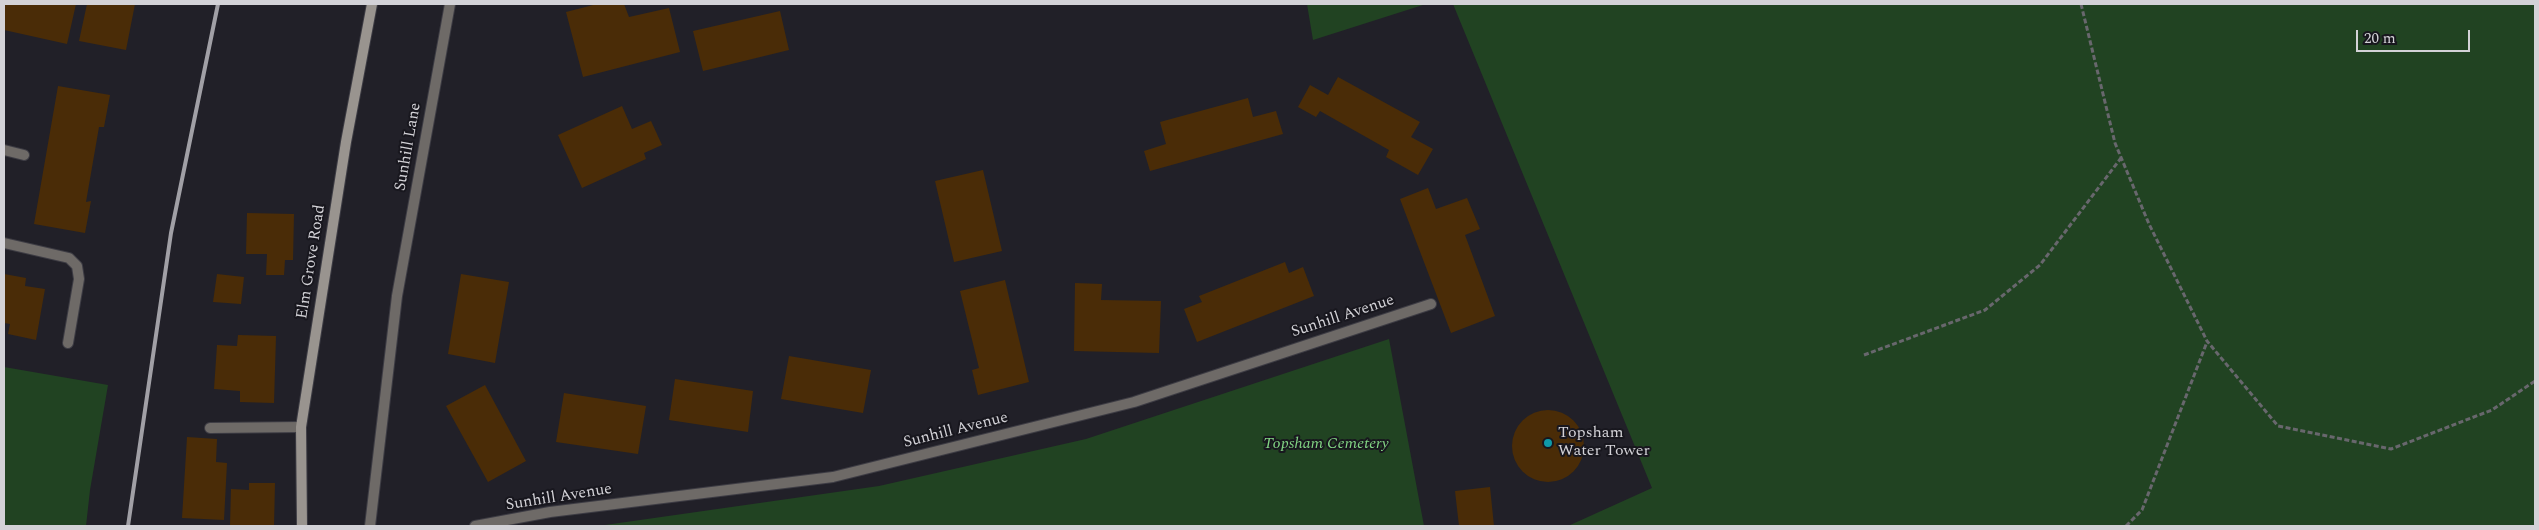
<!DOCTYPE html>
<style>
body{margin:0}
#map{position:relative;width:2539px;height:530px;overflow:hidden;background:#212028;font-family:Spectral,serif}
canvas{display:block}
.frame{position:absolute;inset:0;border:5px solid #d3d2d7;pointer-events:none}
.scale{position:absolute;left:2356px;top:30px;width:114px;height:22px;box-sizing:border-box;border:2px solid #d3d2d7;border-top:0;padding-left:6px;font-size:15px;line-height:18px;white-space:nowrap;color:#d3d2d7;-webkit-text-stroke:4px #18171e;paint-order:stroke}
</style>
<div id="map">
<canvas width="2539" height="530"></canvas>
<div class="frame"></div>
<div class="scale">20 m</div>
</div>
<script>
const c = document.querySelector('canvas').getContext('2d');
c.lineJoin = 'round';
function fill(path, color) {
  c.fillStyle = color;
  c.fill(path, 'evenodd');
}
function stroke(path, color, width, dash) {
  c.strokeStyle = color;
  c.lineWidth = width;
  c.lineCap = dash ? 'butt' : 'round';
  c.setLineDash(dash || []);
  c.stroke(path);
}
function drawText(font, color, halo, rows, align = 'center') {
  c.font = font + ' Spectral,serif';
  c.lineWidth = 4;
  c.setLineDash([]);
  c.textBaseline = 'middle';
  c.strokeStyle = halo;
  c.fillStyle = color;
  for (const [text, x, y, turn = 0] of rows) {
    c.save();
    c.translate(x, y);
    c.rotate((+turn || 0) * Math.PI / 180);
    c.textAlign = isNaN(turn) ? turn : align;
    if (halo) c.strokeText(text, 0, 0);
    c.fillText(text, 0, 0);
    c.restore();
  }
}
const green = new Path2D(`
 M1307 4H1426L1313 40Z
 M1453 4H2535V526H1568L1652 488Z
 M1389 339 1424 526H598L879 486 1086 439Z
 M4 367 108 385 90 490 86 526H4Z`);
const building = new Path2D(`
 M4 4H76L67 44 4 30Z
 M87 4H135L126 50 79 41Z
 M597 4H624L629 17 669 8 680 52 583 77 566 12Z
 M780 11 789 50 703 71 693 31Z
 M1338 77 1420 122 1411 137 1433 149 1418 175 1386 157 1389 150 1320 111 1316 117 1298 107 1310 85 1328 95Z
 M58 86 110 95 104 127H99L86 202 91 201 85 233 34 224Z
 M1248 98 1253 117 1276 111 1283 134 1150 171 1144 151 1166 144 1160 122Z
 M622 106 632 129 651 121 662 145 644 153 646 159 582 188 558 135Z
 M983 170 1002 251 954 262 935 181Z
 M1428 188 1436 209 1467 198 1480 229 1465 235 1495 316 1451 333 1400 199Z
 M247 213 294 214 293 260H285L284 275H266L267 254H246Z
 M1285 262 1289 273 1303 267 1314 296 1197 342 1184 309 1202 302 1199 296Z
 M4 274 26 278 25 286 45 289 36 340 8 334 10 324 4 323Z
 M217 274 244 277 241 304 213 302Z
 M461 274 509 282 495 363 448 354Z
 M1005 280 1029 382 978 395 972 370 979 368 960 291Z
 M1075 283 1102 284 1101 300 1161 301 1159 353 1074 351Z
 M238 335 276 336 274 403 240 402V391L214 389 217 345 237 346Z
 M789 356 871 370 863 413 781 399Z
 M675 379 753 391 748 432 669 420Z
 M485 385 526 461 488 482 446 406Z
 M564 393 646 406 638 454 556 442Z
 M1512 446a36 36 0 1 1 72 0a36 36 0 1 1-72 0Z
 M187 437 217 439 216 462 227 463 224 520 182 518Z
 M249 483H275L274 526H230L231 489 249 490Z
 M1490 487 1494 526H1459L1455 491Z`);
const path = new Path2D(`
 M2081 4 2115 143 2149 224 2207 341 2278 426 2391 449 2492 410 2535 381
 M1864 355 1985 310 2040 265 2121 158
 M2126 526 2142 510 2207 342`);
const lane = new Path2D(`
 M4 243 69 258 77 266 79 279 68 343`);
const street = new Path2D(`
 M4 150 24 155
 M210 428 301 427
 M370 526 397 296 450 4
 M475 526 550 512 833 477 1134 402 1431 304`);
const secondary = new Path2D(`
 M302 526 301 427 346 142 372 4`);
const rail = new Path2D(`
 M128 526 171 233 218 4`);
const markers = [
 [1548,443,5,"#0f9aa8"]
];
const streetNames = [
 ["Sunhill Lane",409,147,-80],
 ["Elm Grove Road",312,262,-81],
 ["Sunhill Avenue",1343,317,-18],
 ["Sunhill Avenue",956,431,-14],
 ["Sunhill Avenue",559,498,-9]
];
const poiNames = [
 ["Topsham",1558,434],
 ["Water Tower",1558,452]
];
const parkNames = [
 ["Topsham Cemetery",1326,445]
];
fill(green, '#214322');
fill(building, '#4a2c07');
stroke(lane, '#3d3c44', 12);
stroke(street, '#3d3c44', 12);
stroke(secondary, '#3d3c44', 12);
stroke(path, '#68676d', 3, [5, 2.5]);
stroke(lane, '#6e6a67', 10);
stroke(street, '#6e6a67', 10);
stroke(secondary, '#99948f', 10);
stroke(rail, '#a1a0a6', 4);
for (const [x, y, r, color] of markers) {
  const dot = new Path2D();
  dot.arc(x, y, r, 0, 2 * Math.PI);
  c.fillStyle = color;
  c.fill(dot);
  stroke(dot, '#18171e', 2);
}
drawText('16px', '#d3d2d7', '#18171e', streetNames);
drawText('16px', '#d3d2d7', '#18171e', poiNames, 'left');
drawText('italic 16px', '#82d584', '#18171e', parkNames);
</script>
